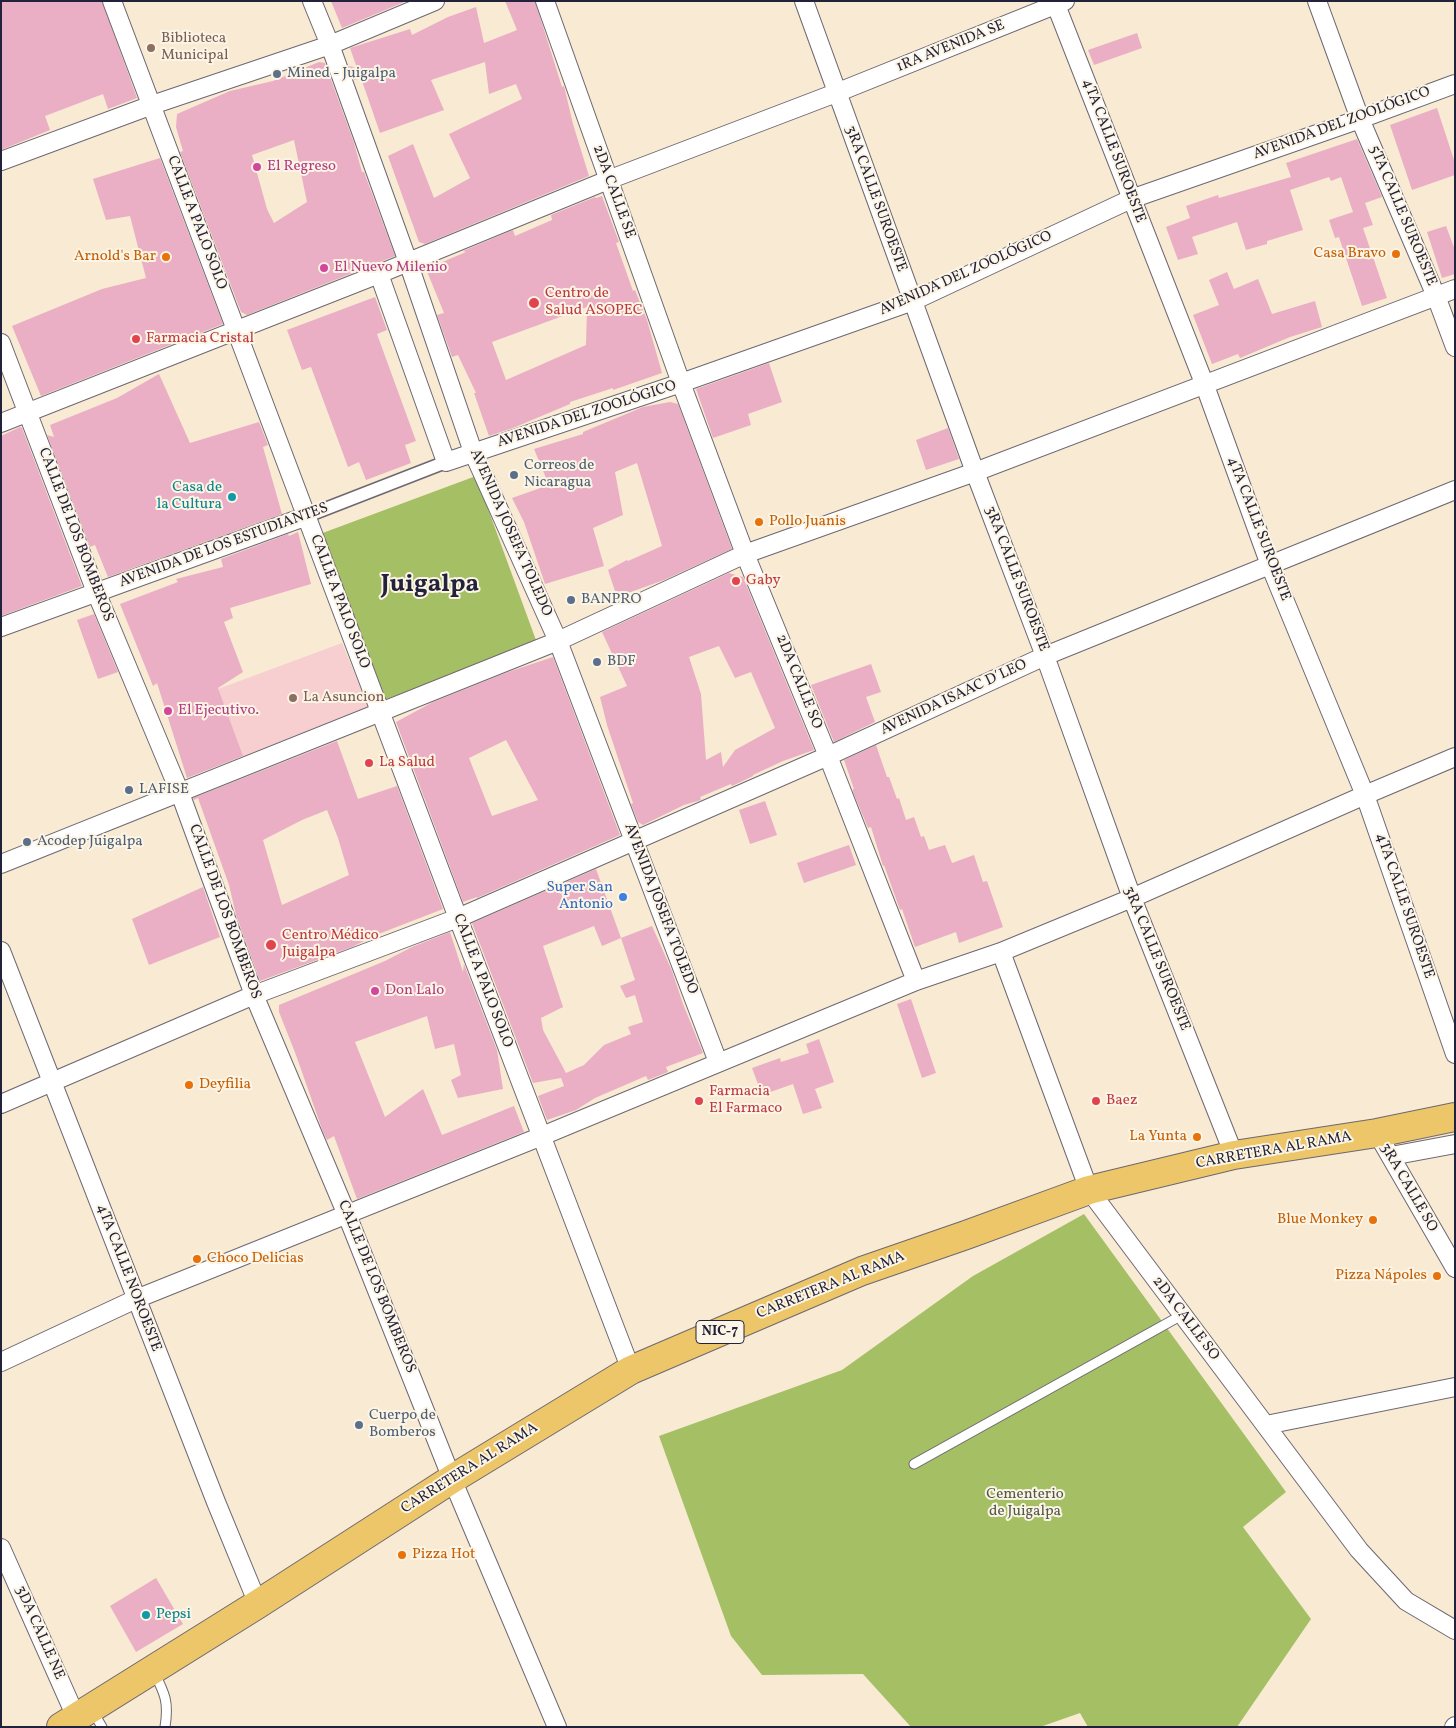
<!DOCTYPE html>
<meta charset="utf-8">
<style>
body{margin:0}
#map{position:relative;width:1456px;height:1728px;overflow:hidden;background:#f8ead3;font-family:Vollkorn,serif}
canvas{display:block}
.frame{position:absolute;inset:0;border:2px solid #22223b;pointer-events:none}
</style>
<div id="map">
<canvas width="1456" height="1728"></canvas>
<div class="frame"></div>
</div>
<script>
const c = document.querySelector('canvas').getContext('2d');
c.lineJoin = 'round';
function fill(path, color) {
  c.fillStyle = color;
  c.fill(path, 'evenodd');
}
function stroke(path, color, width, dash) {
  c.strokeStyle = color;
  c.lineWidth = width;
  c.lineCap = dash ? 'butt' : 'round';
  c.setLineDash(dash || []);
  c.stroke(path);
}
function drawText(font, color, halo, rows, align = 'center') {
  c.font = font + ' Vollkorn,serif';
  c.lineWidth = 4;
  c.setLineDash([]);
  c.textBaseline = 'middle';
  c.strokeStyle = halo;
  c.fillStyle = color;
  for (const [text, x, y, turn = 0] of rows) {
    c.save();
    c.translate(x, y);
    c.rotate((+turn || 0) * Math.PI / 180);
    c.textAlign = isNaN(turn) ? turn : align;
    if (halo) c.strokeText(text, 0, 0);
    c.fillText(text, 0, 0);
    c.restore();
  }
}
const built = new Path2D(`
 M342 643 369 708 243 757 218 689Z`);
const green = new Path2D(`
 M476 476 537 643 381 701 320 534Z
 M1084 1214 1286 1492 1243 1527 1311 1619 1237 1727H1088L1080 1713 1040 1727H911L863 1674 762 1675 731 1636 659 1436 842 1370 973 1276Z`);
const building = new Path2D(`
 M1 1H102L137 98 108 109 103 94 45 116 50 130 1 150Z
 M331 1H407L342 28Z
 M505 1H535L562 87 564 86 573 124 589 176 425 244 419 242 388 156 413 144 434 198 470 178 449 134 522 99 516 84 489 94 485 62 431 80 444 110 380 133 361 78 354 80 349 66 357 68 350 48 410 29 412 35 448 17 476 7 484 43 517 30Z
 M1137 33 1142 48 1094 65 1088 50Z
 M319 62 325 63 354 143 362 172H364L395 256 247 315 241 312 180 152 183 151 176 127 177 114 230 91 273 81ZM294 140 307 202 274 223 267 209 252 155Z
 M1437 108 1455 163V175L1412 190 1390 125Z
 M1357 139 1382 197 1365 203 1373 225 1363 228 1387 298 1362 306 1339 237 1335 238 1329 220 1353 212 1341 177 1331 181 1329 177 1290 190 1303 230 1267 241V244L1246 250 1237 222 1192 237 1198 254 1178 260 1166 227 1190 218 1186 206 1218 195 1219 198 1291 177 1286 163Z
 M160 158 223 324 41 396 12 326 102 289 146 278 130 216 106 220 93 179Z
 M602 196 619 242 616 243 633 291 635 290 647 320 662 373 613 390V388L570 402V404L513 428 489 436 474 393H476L458 355 452 357 437 315 444 313 426 269 466 252 463 251 513 230 515 236 552 220 551 215 595 197 596 198ZM587 307 586 345 506 380 492 342Z
 M1446 226 1455 250V274L1442 278 1427 232Z
 M1227 272 1234 289 1258 279 1272 314 1315 301 1322 327 1290 337 1240 358 1238 354 1212 364 1193 315 1219 305 1209 280Z
 M375 297 387 330 377 334 416 441 405 445 411 463 366 480 359 462 348 467 311 367 302 370 287 330Z
 M769 363 782 402 748 414 751 425 713 438 696 389Z
 M159 374 190 443 259 422 268 445 263 447 282 514 108 577 95 545 90 547 47 435 54 437 50 425 117 398Z
 M670 402 678 404 732 549 664 580 617 597 608 570 627 560 628 561 662 546 637 463 615 472 623 515 593 528 604 566 545 584 524 522 512 498 549 485 534 449 583 434V432L643 407Z
 M20 427 22 428 82 586 1 616V436Z
 M948 428 959 459 926 470 916 440Z
 M298 532 311 584 230 608 233 618 224 622 243 672 218 688 243 756 187 778 157 683 153 686 120 604 178 582 176 579 223 567 221 559 288 534 289 536Z
 M729 573 743 577 814 750 783 761 753 775V776L732 786 731 784 726 786 700 797 701 800 684 805 643 825 638 822 631 804 633 803 607 725 600 697 627 686 602 632ZM719 646 735 678 751 672 775 728 735 750 723 767 721 752 706 760 701 694 689 657Z
 M94 614 118 672 98 679 77 620Z
 M553 657 620 835 477 898V897L463 902 396 722 433 702 508 672ZM506 740 538 800 492 816 469 758Z
 M871 664 881 692 866 697 875 722 834 742 811 685Z
 M337 741 358 799 397 786 443 909 376 935 352 947 260 981 236 915 229 885 198 798 194 800 193 798ZM327 810 338 838 349 875 282 905 263 840 302 820Z
 M876 745 887 777H889L897 799 899 798 906 820 914 817 921 837 924 836 929 850 945 845 952 863 974 855 983 882 987 881 1003 927 959 943 956 932 915 947 902 909 900 910 884 865 883 866 871 827 868 828 853 792V789H854L844 760Z
 M765 801 777 835 750 844 739 810Z
 M849 845 856 865 804 883 797 863Z
 M596 869 621 938 652 926 672 971 683 1004 703 1053 666 1067 668 1072 648 1080 646 1076 595 1098 576 1110 547 1120 538 1096 564 1086 561 1078 533 1083 472 923ZM594 926 602 946 621 938 635 980 620 986 626 998 635 995 643 1022 628 1027 631 1034 604 1045 584 1065 566 1073 543 1030 541 1018 563 1007 543 946Z
 M203 887 220 937 149 965 132 919Z
 M450 932 463 972 464 964 497 1050 503 1089 458 1098 451 1080 461 1075 454 1044 435 1049 427 1016 355 1042 385 1117 423 1089 442 1135 514 1106 524 1132 357 1199 334 1136 327 1140 323 1132 296 1055 279 1012V1005L385 961 412 947Z
 M911 999 936 1073 922 1078 897 1004Z
 M819 1039 834 1082 815 1089 822 1108 803 1114 793 1084 762 1095 752 1068 780 1058 781 1062 809 1053 806 1044Z
 M156 1578 183 1624 136 1652 110 1606Z`);
const service = new Path2D(`
 M914 1464 1182 1315
 M154 1672C165 1694 169 1702 165 1727
 M92 1710 102 1727`);
const pedestrian = new Path2D(`
 M307 516 446 462`);
const minor = new Path2D(`
 M112 1 458 918 631 1370
 M312 1 330 45 408 262 473 452 558 641 718 1062
 M545 1 681 383 745 554 828 756 916 981
 M804 1 975 472 1045 656 1132 898 1234 1155
 M1317 1 1360 119 1436 296 1455 347
 M1056 5 1204 383 1270 565 1365 795 1455 1054
 M1 161 152 105 330 45 435 1
 M379 274 446 462 681 383 913 301 1131 199 1360 119 1455 84
 M1 343 96 592 180 793 254 995 347 1215 452 1479 557 1727
 M1 423 379 274 608 180 836 93 1065 1
 M1 627 307 516
 M1 864 558 641 745 554 975 472 1455 289
 M1 951 216 1502 258 1604
 M1001 952 1089 1190 1359 1550 1406 1601 1455 1630
 M1 1104 254 995 458 918 828 756 1045 656 1455 490
 M1377 1133 1455 1268
 M1391 1156 1455 1144
 M1 1362 136 1299 542 1136 916 981 1001 952 1132 898 1365 795 1455 757
 M1266 1425 1455 1387
 M1 1548 80 1726
 M1454 1727 1455 1726`);
const trunk = new Path2D(`
 M61 1727 258 1604 452 1479 631 1370 862 1271 966 1235 1089 1190 1234 1155 1377 1133 1455 1117`);
const markers = [
 [151,48,5,"#8d6e63"],
 [277,74,5,"#5c6f8a"],
 [257,167,5,"#d1479c"],
 [1396,254,5,"#e8710a"],
 [166,257,5,"#e8710a"],
 [324,268,5,"#d1479c"],
 [534,303,6,"#e0444e"],
 [136,339,5,"#e0444e"],
 [514,475,5,"#5c6f8a"],
 [232,497,5,"#0f9aa8"],
 [759,522,5,"#e8710a"],
 [736,581,5,"#e0444e"],
 [571,600,5,"#5c6f8a"],
 [597,662,5,"#5c6f8a"],
 [293,698,5,"#8d6e63"],
 [168,711,5,"#d1479c"],
 [369,763,5,"#e0444e"],
 [129,790,5,"#5c6f8a"],
 [27,842,5,"#5c6f8a"],
 [623,897,5,"#3f7fe0"],
 [271,945,6,"#e0444e"],
 [375,991,5,"#d1479c"],
 [189,1085,5,"#e8710a"],
 [699,1101,5,"#e0444e"],
 [1096,1101,5,"#e0444e"],
 [1197,1137,5,"#e8710a"],
 [1373,1220,5,"#e8710a"],
 [197,1259,5,"#e8710a"],
 [1437,1276,5,"#e8710a"],
 [359,1425,5,"#5c6f8a"],
 [402,1555,5,"#e8710a"],
 [146,1615,5,"#0f9aa8"]
];
const shields = [
 [720,1332,48]
];
const shieldNames = [
 ["NIC-7",720,1332]
];
const educationNames = [
 ["Biblioteca",161,39],
 ["Municipal",161,56],
 ["La Asuncion",303,698]
];
const streetNames = [
 ["1RA AVENIDA SE",951,47,-22],
 ["AVENIDA DEL ZOOLÓGICO",1342,124,-20],
 ["4TA CALLE SUROESTE",1113,151,69],
 ["2DA CALLE SE",613,192,70],
 ["3RA CALLE SUROESTE",875,199,70],
 ["5TA CALLE SUROESTE",1402,216,67],
 ["CALLE A PALO SOLO",196,223,69],
 ["AVENIDA DEL ZOOLÓGICO",966,274,-24],
 ["AVENIDA DEL ZOOLÓGICO",587,415,-18],
 ["4TA CALLE SUROESTE",1258,529,69],
 ["AVENIDA JOSEFA TOLEDO",510,533,66],
 ["CALLE DE LOS BOMBEROS",75,535,69],
 ["AVENIDA DE LOS ESTUDIANTES",224,546,-20],
 ["3RA CALLE SUROESTE",1016,579,69],
 ["CALLE A PALO SOLO",339,602,69],
 ["2DA CALLE SO",798,682,68],
 ["AVENIDA ISAAC D´LEO",954,698,-25],
 ["4TA CALLE SUROESTE",1404,906,71],
 ["AVENIDA JOSEFA TOLEDO",660,909,69],
 ["CALLE DE LOS BOMBEROS",224,912,70],
 ["3RA CALLE SUROESTE",1156,959,68],
 ["CALLE A PALO SOLO",482,981,69],
 ["CARRETERA AL RAMA",1274,1151,-10],
 ["3RA CALLE SO",1408,1188,60],
 ["4TA CALLE NOROESTE",128,1278,69],
 ["CARRETERA AL RAMA",831,1286,-22],
 ["CALLE DE LOS BOMBEROS",376,1287,68],
 ["2DA CALLE SO",1185,1319,53],
 ["CARRETERA AL RAMA",470,1469,-32],
 ["3DA CALLE NE",39,1633,66]
];
const serviceNames = [
 ["Mined - Juigalpa",287,74],
 ["Correos de",524,466],
 ["Nicaragua",524,483],
 ["BANPRO",581,600],
 ["BDF",607,662],
 ["LAFISE",139,790],
 ["Acodep Juigalpa",37,842],
 ["Cuerpo de",369,1416],
 ["Bomberos",369,1433]
];
const hotelNames = [
 ["El Regreso",267,167],
 ["El Nuevo Milenio",334,268],
 ["El Ejecutivo.",178,711],
 ["Don Lalo",385,991]
];
const foodNames = [
 ["Casa Bravo",1386,254],
 ["Arnold's Bar",156,257],
 ["Pollo Juanis",769,522,"left"],
 ["Deyfilia",199,1085,"left"],
 ["La Yunta",1187,1137],
 ["Blue Monkey",1363,1220],
 ["Choco Delicias",207,1259,"left"],
 ["Pizza Nápoles",1427,1276],
 ["Pizza Hot",412,1555,"left"]
];
const healthNames = [
 ["Centro de",545,294],
 ["Salud ASOPEC",545,311],
 ["Farmacia Cristal",146,339],
 ["Gaby",746,581],
 ["La Salud",379,763],
 ["Centro Médico",282,936],
 ["Juigalpa",282,953],
 ["Farmacia",709,1092],
 ["El Farmaco",709,1109],
 ["Baez",1106,1101]
];
const cultureNames = [
 ["Casa de",222,488],
 ["la Cultura",222,505],
 ["Pepsi",156,1615,"left"]
];
const shopNames = [
 ["Super San",613,888],
 ["Antonio",613,905]
];
const parkNames = [
 ["Cementerio",1025,1495],
 ["de Juigalpa",1025,1512]
];
const townNames = [
 ["Juigalpa",430,586]
];
fill(built, '#f7cfd0');
fill(green, '#a5bf65');
fill(building, '#eaafc5');
stroke(service, '#6d6870', 11);
stroke(pedestrian, '#6d6870', 15);
stroke(minor, '#6d6870', 20);
stroke(trunk, '#6d6870', 30);
stroke(service, '#fff', 9);
stroke(pedestrian, '#fff', 12);
stroke(minor, '#fff', 18);
stroke(trunk, '#ecc669', 28);
for (const [x, y, r, color] of markers) {
  const dot = new Path2D();
  dot.arc(x, y, r, 0, 2 * Math.PI);
  c.fillStyle = color;
  c.fill(dot);
  stroke(dot, '#fcf5e5', 2);
}
for (const [x, y, w] of shields) {
  const box = new Path2D();
  box.roundRect(x - w / 2, y - 11.5, w, 23, 4);
  c.fillStyle = '#fcf5e5';
  c.fill(box);
  stroke(box, '#22223b', 1);
}
drawText('bold 14px', '#22223b', null, shieldNames);
drawText('15px', '#785e54', '#fcf5e5', educationNames, 'left');
drawText('15px', '#22223b', '#fcf5e5', streetNames);
drawText('15px', '#4e5e75', '#fcf5e5', serviceNames, 'left');
drawText('15px', '#b23c85', '#fcf5e5', hotelNames, 'left');
drawText('15px', '#c56008', '#fcf5e5', foodNames, 'right');
drawText('15px', '#be3a42', '#fcf5e5', healthNames, 'left');
drawText('15px', '#0d838f', '#fcf5e5', cultureNames, 'right');
drawText('15px', '#366cbe', '#fcf5e5', shopNames, 'right');
drawText('15px', '#50594a', '#fcf5e5', parkNames);
drawText('bold 25px', '#22223b', '#fcf5e5', townNames);
</script>
